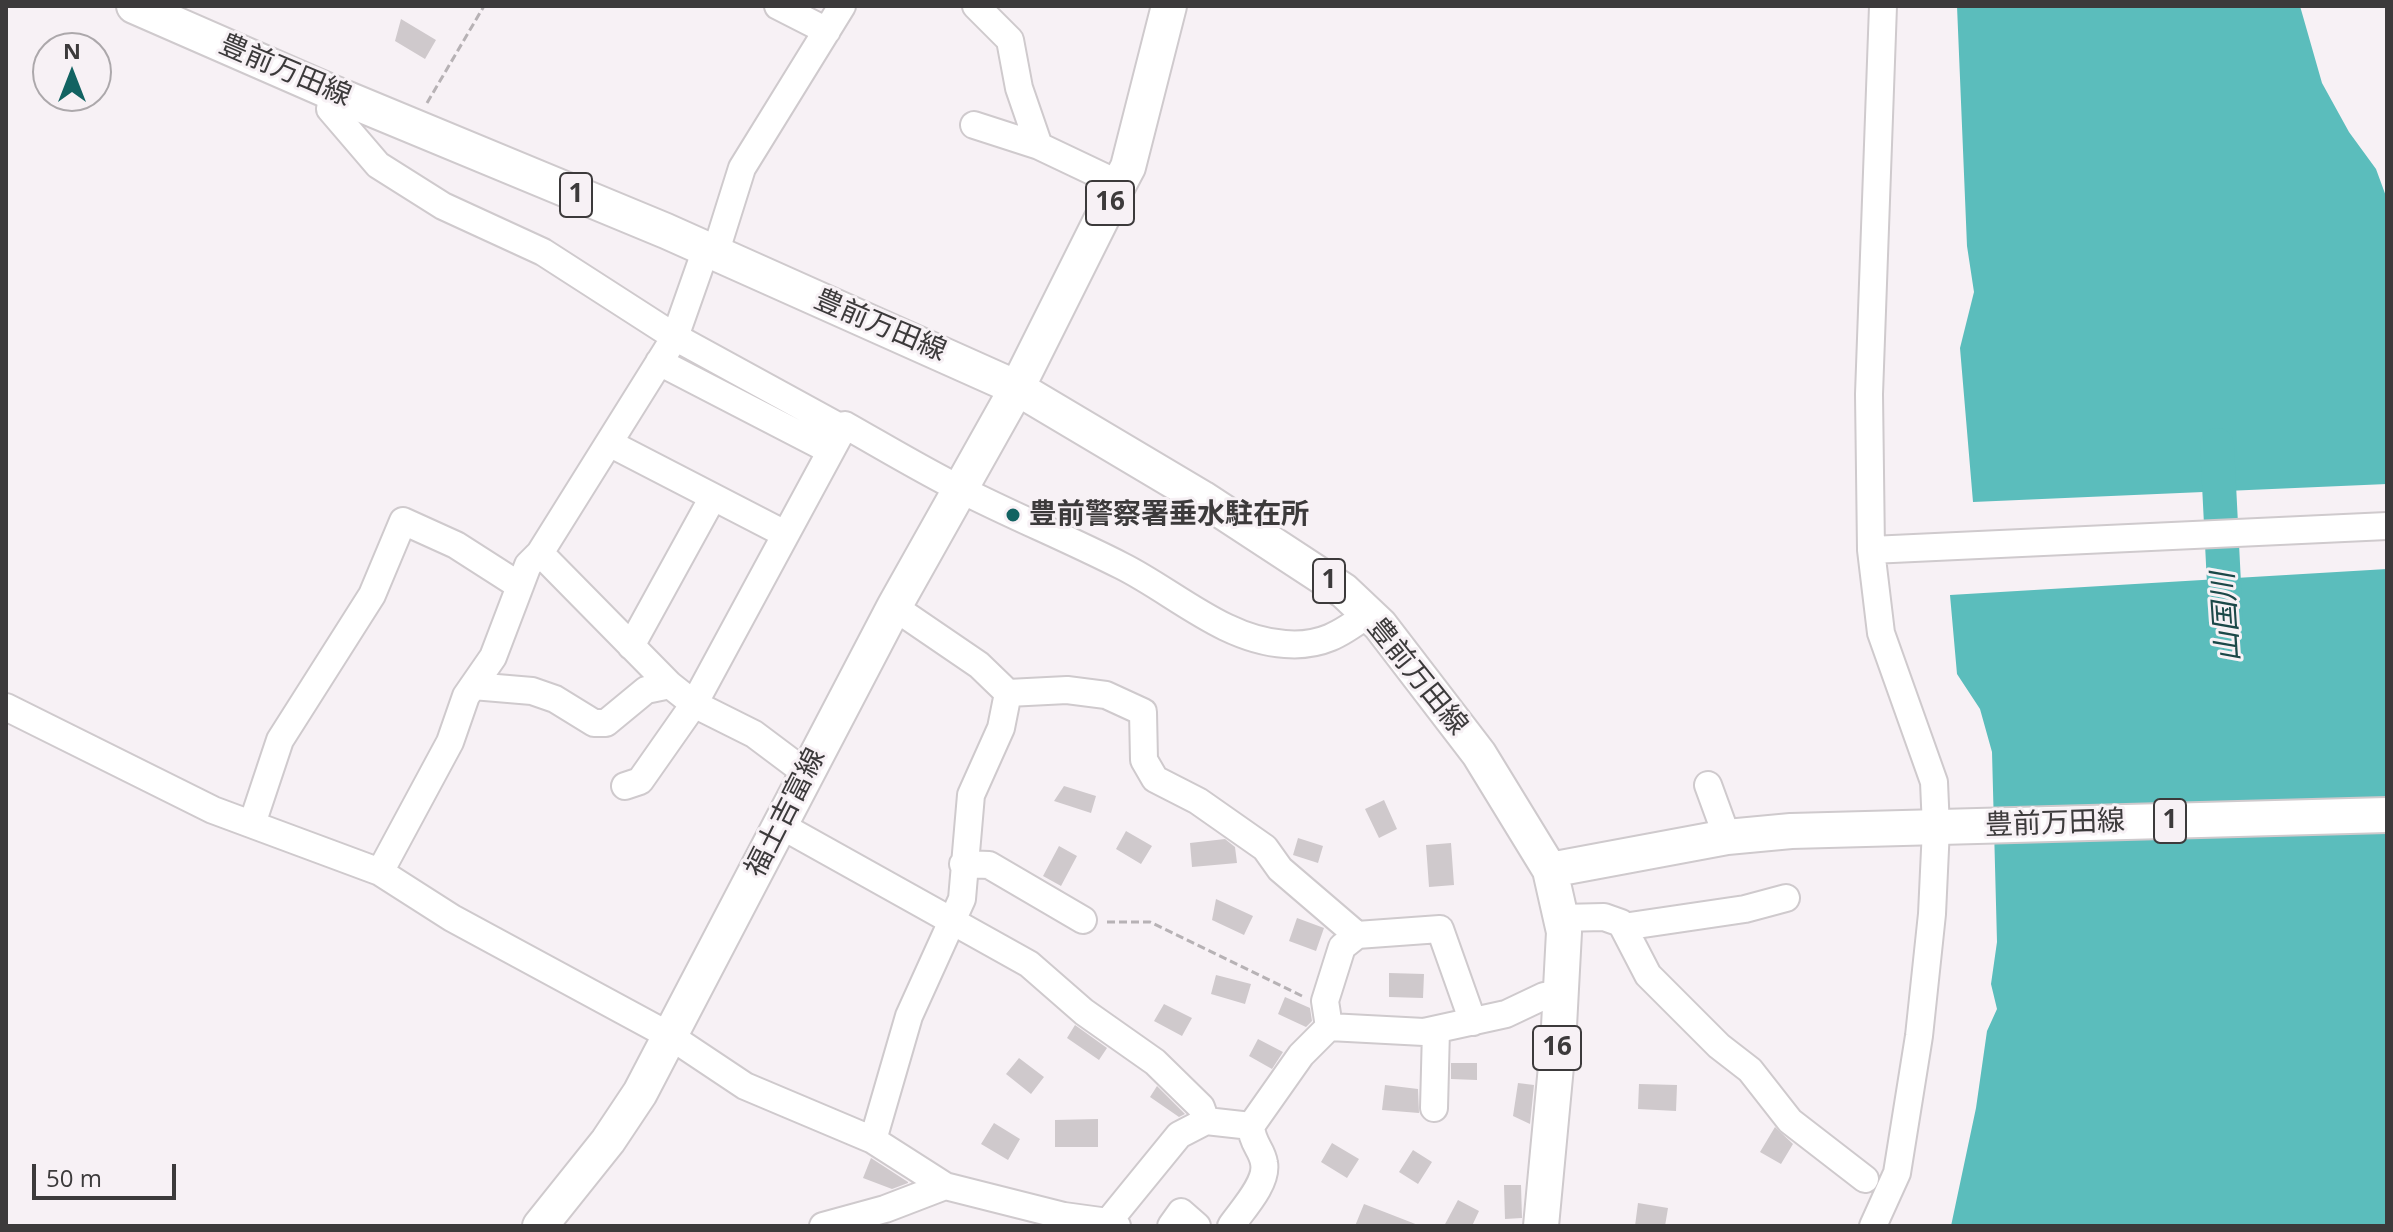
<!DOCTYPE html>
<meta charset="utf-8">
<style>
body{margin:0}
#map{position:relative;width:2393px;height:1232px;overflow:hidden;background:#f7f1f5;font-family:"Open Sans",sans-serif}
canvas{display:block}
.frame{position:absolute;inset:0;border:8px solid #3c3a3b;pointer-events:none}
.north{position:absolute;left:32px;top:32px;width:80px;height:80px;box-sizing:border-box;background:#f7f1f5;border:2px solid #aca8ab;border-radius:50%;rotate:0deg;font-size:22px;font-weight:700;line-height:32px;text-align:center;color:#3c3a3b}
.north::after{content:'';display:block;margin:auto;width:28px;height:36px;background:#126362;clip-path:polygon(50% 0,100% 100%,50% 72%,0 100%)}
.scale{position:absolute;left:32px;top:1164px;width:144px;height:36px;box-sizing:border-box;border:4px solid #3c3a3b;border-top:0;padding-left:10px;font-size:24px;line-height:28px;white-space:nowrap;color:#3c3a3b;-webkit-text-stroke:6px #f7f1f5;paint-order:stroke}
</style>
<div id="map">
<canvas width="2393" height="1232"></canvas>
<div class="frame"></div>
<div class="north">N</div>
<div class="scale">50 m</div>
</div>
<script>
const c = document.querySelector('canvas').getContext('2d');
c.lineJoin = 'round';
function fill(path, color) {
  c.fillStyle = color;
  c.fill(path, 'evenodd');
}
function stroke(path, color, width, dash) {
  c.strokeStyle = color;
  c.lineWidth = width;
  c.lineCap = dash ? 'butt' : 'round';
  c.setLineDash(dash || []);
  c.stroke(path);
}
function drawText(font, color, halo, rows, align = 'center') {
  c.font = font + ' "Open Sans","Noto Sans JP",sans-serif';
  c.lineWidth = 6;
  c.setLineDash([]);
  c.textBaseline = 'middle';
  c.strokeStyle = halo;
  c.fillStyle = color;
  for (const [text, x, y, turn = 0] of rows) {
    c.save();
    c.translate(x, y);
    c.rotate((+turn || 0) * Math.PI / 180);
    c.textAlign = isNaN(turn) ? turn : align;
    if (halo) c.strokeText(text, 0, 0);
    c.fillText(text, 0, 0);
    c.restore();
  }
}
const water = new Path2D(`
 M1957 6H2300L2322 83 2349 132 2376 169 2387 199V484L1973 502 1960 348 1974 292 1967 246Z
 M2387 569V1226H1951L1976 1108 1987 1031 1997 1009 1991 984 1997 942 1992 752 1980 709 1957 674 1950 595Z`);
const river = new Path2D(`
 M2217 445 2226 623`);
const building = new Path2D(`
 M401 19 436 40 425 59 395 41Z
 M1064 786 1096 796 1091 813 1054 801Z
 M1384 800 1397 829 1379 838 1365 809Z
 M1126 831 1152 846 1141 864 1116 849Z
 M1298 838 1323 846 1318 863 1293 855Z
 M1225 839 1235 847 1237 863 1192 867 1190 843Z
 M1451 843 1454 885 1429 887 1426 845Z
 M1059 846 1077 856 1061 886 1043 876Z
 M1216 899 1253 916 1244 935 1212 920Z
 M1297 918 1324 928 1316 951 1289 941Z
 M1389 973 1424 974 1423 998 1389 997Z
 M1216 975 1251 984 1245 1004 1211 994Z
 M1285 997 1310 1008 1312 1021 1306 1027 1278 1014Z
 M1164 1004 1192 1018 1182 1036 1154 1021Z
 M1075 1025 1107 1048 1099 1060 1067 1038Z
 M1258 1039 1283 1052 1272 1069 1249 1056Z
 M1019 1058 1044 1077 1031 1094 1006 1074Z
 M1451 1063H1477V1080L1451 1079Z
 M1518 1083 1534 1085 1530 1124 1513 1116Z
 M1639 1084 1677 1085 1676 1111 1638 1109Z
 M1385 1085 1418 1089 1419 1113 1382 1110Z
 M1157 1086 1185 1114 1179 1117 1150 1097Z
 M1098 1119V1147H1055V1120Z
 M994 1123 1020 1139 1008 1160 981 1144Z
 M1775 1127 1793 1144 1781 1164 1760 1152Z
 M1332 1143 1359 1159 1347 1178 1321 1162Z
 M1413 1150 1432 1162 1418 1184 1399 1172Z
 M871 1158 908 1182V1183L892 1189 863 1178Z
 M1504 1185H1521L1522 1218 1505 1219Z
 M1458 1200 1479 1211 1472 1226H1444Z
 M1638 1203 1668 1208 1665 1226H1635Z
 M1364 1204 1418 1225V1226H1355Z`);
const path = new Path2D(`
 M427 103 484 6
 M1107 922H1150L1302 996`);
const minor = new Path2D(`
 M778 6 827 31
 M976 6 1010 40 1019 88 1039 146 1119 184
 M333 93 330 109 378 165 443 206 543 252 675 337 843 429
 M974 125 1039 146
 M715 254 742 168 842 6
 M659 362 831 451
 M609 443 785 534
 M1871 550 2387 526
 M540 553 670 685 694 704 754 734 806 773
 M894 607 979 665 1008 693 1067 690 1106 695 1143 712 1144 760 1155 779 1198 801 1265 848 1280 869 1357 935 1440 929 1473 1022
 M631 646 713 497
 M473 686 532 691 555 699 594 723H606L646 690 670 685
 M6 707 213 810 380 872 452 918 670 1036 745 1086 873 1140 945 1186 1064 1216 1108 1222 1117 1226
 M1708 785 1727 837
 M625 786 640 781 694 704 845 425C884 447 922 470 962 490 1015 517 1069 539 1122 566 1174 592 1224 640 1285 644 1321 647 1341 634 1368 614
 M252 824 280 740 372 595 403 521 456 545 520 586
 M780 825 1029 964 1084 1012 1155 1062 1201 1107 1206 1121
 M963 864 989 865 1083 920
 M380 872 450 742 466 696 493 657 528 565 540 553 675 337 706 249
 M1561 918 1604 917 1621 923 1648 975 1719 1046 1750 1070 1790 1121 1865 1179
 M1623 927 1745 909 1786 898
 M1329 1027 1325 1001 1342 947 1357 935
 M1434 1108 1436 1030
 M873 1140 909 1016 962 899 971 795 1001 728 1008 693
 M1108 1222 1179 1135 1206 1121 1251 1126 1301 1055 1329 1027 1424 1032 1506 1014 1544 996 1561 993
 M823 1226 885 1209 945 1186
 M1171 1226 1181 1212 1197 1226
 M1231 1226C1242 1210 1268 1183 1264 1163 1262 1149 1252 1144 1251 1126
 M1873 1226 1897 1173 1919 1036 1932 914 1936 828 1934 782 1881 633 1871 550 1869 394 1883 6`);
const major = new Path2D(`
 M134 6 333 93 666 231 1017 388 1202 498 1344 591 1380 625 1479 754 1550 870 1564 932 1558 1045 1541 1226
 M1550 870 1727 837 1791 831 2387 815
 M540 1226 608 1141 640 1093 894 607 1017 388 1119 184 1128 167 1169 6`);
const markers = [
 [1013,515,8,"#126362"]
];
const shields = [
 [576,195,32],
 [1110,203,48],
 [1329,581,32],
 [2170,821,32],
 [1557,1048,48]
];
const shieldNames = [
 ["1",576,195],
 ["16",1110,203],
 ["1",1329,581],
 ["1",2170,821],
 ["16",1557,1048]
];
const streetNames = [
 ["豊前万田線",285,71,23],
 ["豊前万田線",880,326,23],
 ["豊前万田線",1417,677,51],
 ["福土吉富線",786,813,-63],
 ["豊前万田線",2055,824,-2]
];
const poiNames = [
 ["豊前警察署垂水駐在所",1029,515]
];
const waterNames = [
 ["山国川",2227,617,-94]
];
fill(water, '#5bbdbc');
stroke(river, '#5bbdbc', 34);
fill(building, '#cfc9cc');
stroke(minor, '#cfcacd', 30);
stroke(major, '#cfcacd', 38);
stroke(path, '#b7b2b5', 3, [8, 4]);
stroke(minor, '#fff', 26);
stroke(major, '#fff', 34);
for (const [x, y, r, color] of markers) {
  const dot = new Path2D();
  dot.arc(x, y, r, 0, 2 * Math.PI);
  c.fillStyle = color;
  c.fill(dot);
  stroke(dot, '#f7f1f5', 3);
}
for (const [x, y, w] of shields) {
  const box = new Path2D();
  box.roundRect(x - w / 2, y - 22, w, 44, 6);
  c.fillStyle = '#f7f1f5';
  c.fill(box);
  stroke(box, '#3c3a3b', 2);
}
drawText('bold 26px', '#3c3a3b', null, shieldNames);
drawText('28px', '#3c3a3b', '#f7f1f5', streetNames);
drawText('bold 28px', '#3c3a3b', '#f7f1f5', poiNames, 'left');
drawText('italic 30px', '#1b4848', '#f7f1f5', waterNames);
</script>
